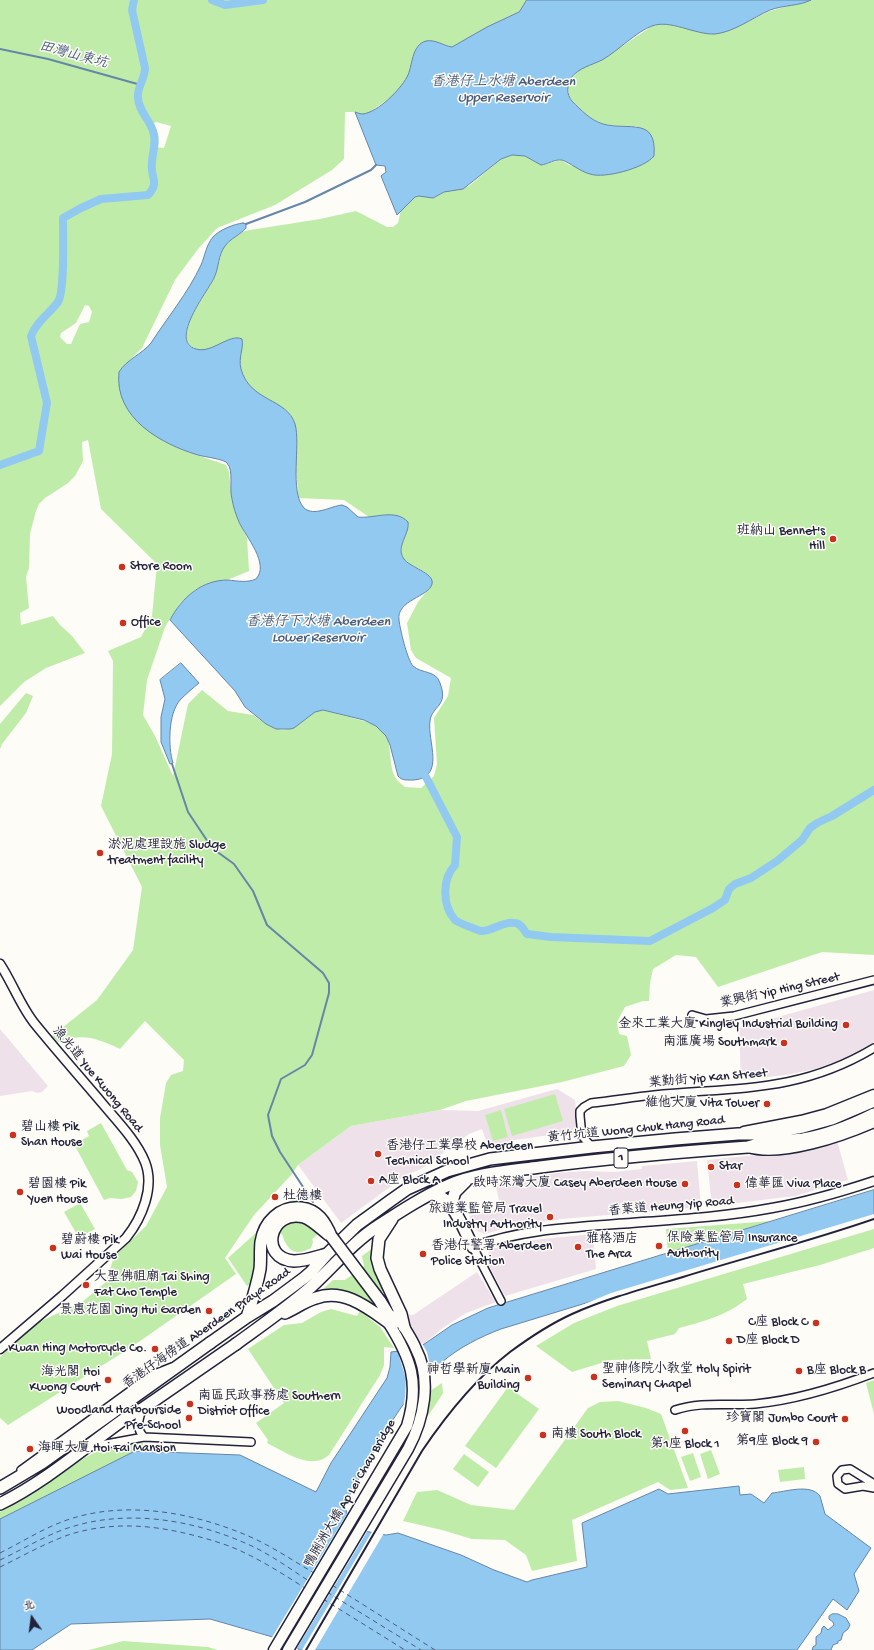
<!DOCTYPE html>
<meta charset="utf-8">
<style>
body{margin:0}
#map{position:relative;width:874px;height:1650px;overflow:hidden;background:#fdfcf7;font-family:"Gochi Hand","LXGW WenKai TC",sans-serif}
canvas{display:block}
.north{position:absolute;left:12px;top:1598px;width:40px;height:40px;-webkit-text-stroke:3px #fdfcf7;paint-order:stroke;rotate:346deg;font-size:11px;font-weight:700;line-height:16px;text-align:center;color:#22223b}
.north::after{content:'';display:block;margin:auto;width:14px;height:18px;background:#22223b;clip-path:polygon(50% 0,100% 100%,50% 72%,0 100%)}
</style>
<div id="map">
<canvas width="874" height="1650"></canvas>
<div class="north">北</div>
</div>
<script>
const c = document.querySelector('canvas').getContext('2d');
c.lineJoin = 'round';
function fill(path, color) {
  c.fillStyle = color;
  c.fill(path, 'evenodd');
}
function stroke(path, color, width, dash) {
  c.strokeStyle = color;
  c.lineWidth = width;
  c.lineCap = dash ? 'butt' : 'round';
  c.setLineDash(dash || []);
  c.stroke(path);
}
function drawText(font, color, halo, rows, align = 'center') {
  c.font = font + ' "Gochi Hand","LXGW WenKai TC",sans-serif';
  c.lineWidth = 3;
  c.setLineDash([]);
  c.textBaseline = 'middle';
  c.strokeStyle = halo;
  c.fillStyle = color;
  for (const [text, x, y, turn = 0] of rows) {
    c.save();
    c.translate(x, y);
    c.rotate((+turn || 0) * Math.PI / 180);
    c.textAlign = isNaN(turn) ? turn : align;
    if (halo) c.strokeText(text, 0, 0);
    c.fillText(text, 0, 0);
    c.restore();
  }
}
const built = new Path2D(`
 M874 990V1042L842 1060 815 1069 786 1075 741 1080 739 1028Z
 M0 1029 48 1086 42 1092 37 1093 32 1091 0 1096Z
 M557 1089 575 1100 578 1131 571 1136H543L515 1140 488 1147 482 1129 469 1134 421 1169 406 1175 341 1223 298 1165 351 1126 440 1110 478 1111Z
 M837 1141 848 1180 795 1196 712 1206 707 1160 787 1152Z
 M697 1161 701 1207 561 1219 505 1228 485 1234 477 1231 469 1216 501 1209 495 1183 557 1173 585 1171 614 1172 642 1169V1166Z
 M593 1234 596 1269 505 1296 486 1260 490 1249 533 1240Z
 M477 1272 496 1302 466 1313 444 1327 421 1346 397 1353 392 1339 379 1322 368 1312 381 1293 390 1295 405 1314 413 1315Z`);
const green = new Path2D(`
 M0 0H527L519 12 487 27 452 47 432 41 421 43 416 48 408 76 401 87 391 97 370 112 362 115 355 112H345L344 159 332 170 275 205 217 228 198 249 175 280 142 348 121 369 163 441 188 452 226 465 229 472 232 500 238 520 247 538 249 571 227 580 218 581 196 589 180 603 165 627 147 680 143 715 155 736 173 776 188 704 202 690 228 711 253 715 266 724 282 730 294 728 315 712 323 710 371 723C397 738 386 753 394 775 396 780 401 784 405 787L421 788 434 776 437 764 434 718 448 696 451 678 416 658 411 650 407 623 418 602 432 585C430 581 429 576 426 573 412 562 396 566 403 541L387 515 369 517 344 500 298 498C298 486 296 475 296 464 296 449 299 432 293 419 288 408 276 405 266 399 248 390 238 372 240 352L211 348 204 351 196 349 189 345 185 338 190 319 215 276 223 248 232 239 244 231 320 219 356 211 387 227H393L398 223 401 209 411 199 419 196 433 198 444 192 469 186 501 159 512 155 525 156 534 161 546 164 561 160 569 165 612 174 641 165 652 159 637 126H618L603 124 593 119 585 114 569 97 568 87 572 78 579 70 624 45 652 26 661 24 670 25 714 34 729 30 770 11 811 0H874V955L822 952 718 987 696 957 676 955 653 969 650 983 649 1001H643L625 1007 617 1022 619 1034 627 1036 631 1055 624 1066 562 1082 466 1101 440 1110 351 1126 298 1165 292 1174 254 1215 225 1258 236 1274 133 1346 8 1425 0 1418V1357L39 1322 82 1302 106 1282 114 1257 146 1226 167 1187 160 1145V1118L166 1083 171 1075 183 1071 184 1060 145 1021 120 1049C95 1038 85 1033 58 1042L52 1036 97 1000 133 950 142 887 101 806 112 754 113 661 108 651 141 637 152 616 157 564 101 509 88 440 82 442 83 461 75 476 68 483 45 498 39 504 36 511 30 534 29 568 26 577 29 608 20 613 21 625 53 616 60 625 72 636 85 653 46 668 24 682 0 706ZM156 122 171 126 164 148 153 147V136L149 126ZM85 305 89 306 92 312 89 322 80 324 71 344H67L60 337 61 333 76 323Z
 M26 693 33 696 26 713 2 744 0 749V724Z
 M555 1094 563 1121 512 1136 504 1109Z
 M501 1110 508 1137 493 1141 485 1115Z
 M101 1123 127 1170 132 1172 138 1182 136 1191 131 1197 122 1199 110 1198 104 1200 74 1144 89 1136 87 1131Z
 M295 1198 317 1206 332 1223 312 1239 313 1242 311 1248C294 1257 287 1250 282 1234L257 1235 255 1244V1282L247 1286 228 1258 267 1223 271 1213Z
 M80 1203 95 1229 79 1238 64 1212Z
 M771 1221 668 1253 666 1229Z
 M874 1229V1248L820 1265 743 1284 747 1299C725 1316 705 1321 679 1328L675 1334 647 1341 651 1359 611 1360 572 1372 536 1346 574 1323 617 1306Z
 M373 1248C369 1264 376 1277 385 1290L378 1293 372 1303C357 1294 339 1295 323 1294L322 1290 333 1280H345L364 1266 362 1256Z
 M331 1309 357 1316 360 1311 380 1327 394 1348 384 1347V1365L380 1375 329 1455C311 1471 285 1452 267 1443L268 1440 256 1423 284 1403 248 1349 284 1325 302 1323 321 1312Z
 M874 1380V1414L866 1383Z
 M442 1383 443 1393 440 1398 417 1432 372 1508 359 1500 371 1478 422 1396Z
 M508 1387 539 1409 496 1468 465 1446Z
 M618 1401 646 1408 661 1414 688 1488 670 1490 658 1482 572 1520 577 1561 532 1571 526 1555 505 1540 472 1539 442 1530 403 1521 417 1492 437 1490 471 1505 514 1510 588 1408 600 1402Z
 M124 1442 143 1443 142 1451H135L0 1519V1512C14 1504 30 1496 43 1486 68 1468 93 1449 124 1442Z
 M711 1450 720 1474 708 1479 700 1454Z
 M693 1453 701 1477 690 1481 681 1457Z
 M464 1454 489 1472 478 1487 453 1469Z
 M804 1467 805 1479 780 1482 778 1470Z
 M123 1641 208 1647 218 1650H89Z`);
const water = new Path2D(`
 M527 0H811C799 6 784 5 770 10 752 18 734 32 715 34 695 35 670 19 652 26 637 31 618 51 602 60 592 65 578 68 571 78 567 86 566 94 572 101 581 110 590 120 603 124 629 131 657 116 654 156 645 168 604 179 590 174 581 172 569 162 562 160 555 159 548 164 541 165L525 156 512 155 501 159 463 189 444 192 433 198 419 196 415 197 397 215 381 176 386 172 385 166 376 165 355 112C358 113 360 114 363 114 378 112 400 90 407 77 413 66 411 45 426 41 435 39 444 46 452 47L487 27 519 12Z
 M243 223 246 224V228C240 235 231 238 225 246 218 255 219 268 214 278 208 291 168 341 196 349 212 354 229 333 242 339 244 349 238 357 241 369 250 402 287 398 295 424 301 444 289 492 304 508 314 517 331 506 342 505L347 507 358 517C374 519 395 508 408 522 410 534 395 547 404 559 409 567 435 573 432 584 429 597 396 600 399 620 400 629 407 659 413 666 422 674 436 670 440 683 449 707 432 705 430 721 427 741 446 777 414 780 408 780 402 781 398 776L390 745 386 736 376 726 364 720 323 710 315 712 294 728 290 729H276L266 724 245 707 235 691 170 620C182 597 202 580 228 580 238 581 247 583 256 579 270 564 246 537 239 522 236 515 233 506 232 499 229 489 234 470 227 463 224 459 205 457 198 455 161 444 114 418 119 372 126 360 142 354 151 343 167 318 188 293 201 265 205 256 206 245 213 237 219 230 234 224 243 223Z
 M181 663 199 683C193 688 186 694 180 700 168 714 168 747 173 763L170 764 161 742V717L165 699 160 680Z
 M874 1190V1215L501 1329C480 1337 460 1347 442 1362 400 1395 371 1459 344 1505L350 1521 364 1531 386 1535 398 1533 461 1555 494 1570 527 1582 532 1580 587 1567 582 1523 659 1489 668 1494 739 1486 740 1495 751 1494 764 1503 772 1493C785 1492 810 1483 820 1496L825 1514 871 1548 854 1574 859 1591 847 1610 833 1599 797 1650H299L296 1646 276 1638 210 1619 71 1624 32 1650H0V1519L135 1451 240 1455 316 1492 331 1463 387 1378 390 1367 391 1352 417 1349 452 1325 488 1308Z
 M838 1614 846 1618 850 1625 848 1629 843 1633 841 1640 838 1641V1643L833 1645 831 1650H812L813 1647 816 1645V1637L821 1633 822 1628 824 1626 828 1630 834 1625 833 1622 829 1619V1616L832 1614Z`);
const pier = new Path2D(`
 M874 1214V1217L570 1310 611 1293Z
 M422 1343 427 1352 432 1374 413 1394 403 1408 405 1397 406 1379 397 1349 417 1347Z
 M348 1512 352 1520 356 1524 368 1530 296 1650 294 1648 271 1639Z
 M373 1530 384 1533 315 1650H302Z`);
const stream = new Path2D(`
 M0 49 48 59 141 85
 M246 224 305 202 371 170 376 165
 M172 764 188 812 212 848 234 864 253 891 267 925 323 973 329 983V993L312 1055 305 1065 281 1079 268 1115 272 1136 280 1152 313 1202`);
const canal = new Path2D(`
 M212 0 225 5 263 0
 M0 465 39 451 47 403 31 336C36 322 49 314 58 302 65 291 63 234 63 218L81 208 101 199 148 195C151 192 153 189 154 185 155 180 152 175 152 170 150 156 158 144 153 131 149 119 138 110 138 97 137 87 145 79 145 68L132 10 134 0
 M426 777 457 837 455 865C442 879 442 905 455 920 457 922 477 930 481 931 491 932 503 921 514 923 521 923 523 929 527 934L551 937 650 941 713 908 725 900 729 889 735 884 751 878 777 861 802 840 810 828 817 823 832 816 874 790`);
const ferry = new Path2D(`
 M0 1553C20 1543 39 1531 59 1523 118 1499 189 1511 246 1535 270 1545 292 1560 314 1573
 M0 1560C19 1551 38 1540 57 1532 121 1506 197 1519 258 1549 275 1558 292 1570 309 1581
 M0 1567C23 1556 47 1542 71 1534 115 1521 156 1525 200 1537 215 1541 231 1546 245 1553 266 1563 286 1576 305 1588
 M332 1585 435 1650
 M327 1592 421 1650
 M323 1599 405 1650`);
const minor = new Path2D(`
 M692 1015 706 1019 734 1016 874 980
 M592 1147 582 1136 580 1116V1111L584 1107 591 1103C612 1101 633 1097 654 1095 737 1087 799 1093 874 1048
 M473 1247 501 1301
 M142 1409C139 1420 135 1428 144 1437
 M675 1410C701 1401 729 1406 755 1404 797 1400 835 1388 874 1373
 M90 1447 144 1437 251 1442
 M21 1470 152 1375 172 1367
 M874 1484 850 1469 842 1470 837 1476 838 1484 845 1489 863 1486 874 1488`);
const tertiary = new Path2D(`
 M0 964C13 984 21 1007 35 1024 57 1051 80 1077 102 1103 117 1121 136 1140 145 1162 155 1187 142 1218 126 1238L62 1296 0 1349
 M473 1247C527 1227 586 1227 643 1222 686 1219 729 1216 772 1208 806 1202 841 1192 874 1181`);
const secondary = new Path2D(`
 M744 1132 801 1121 827 1114 874 1095
 M748 1147C782 1157 842 1136 874 1122
 M274 1650 407 1426C420 1383 411 1358 388 1322
 M288 1650 408 1449C424 1419 432 1380 416 1349 413 1341 408 1334 404 1327`);
const primary = new Path2D(`
 M0 1488 42 1463 210 1343
 M0 1504C47 1481 87 1445 130 1415L142 1409 236 1344`);
const trunk = new Path2D(`
 M431 1194C452 1194 464 1231 473 1247
 M451 1205 455 1192 466 1181
 M392 1219 379 1239 377 1258 380 1269 401 1314 404 1327
 M327 1254C316 1257 305 1261 294 1261 258 1259 269 1208 304 1217 313 1220 321 1229 329 1235
 M380 1301 388 1314 398 1322
 M285 1313C296 1308 305 1301 316 1298 343 1288 367 1307 388 1322
 M247 1317C252 1301 257 1286 260 1269 261 1260 260 1251 261 1242 264 1222 280 1206 301 1208 318 1210 325 1222 331 1236
 M210 1343 247 1317 273 1301 304 1278 311 1272 327 1254 357 1225 390 1201 407 1189 447 1171 490 1159 592 1147 675 1139 738 1134H760L803 1127 832 1119 874 1101
 M236 1344C262 1325 288 1307 311 1287 333 1267 353 1242 378 1226 401 1211 424 1196 449 1185 477 1173 510 1171 540 1167 609 1158 679 1152 748 1147 766 1141 785 1141 803 1139 827 1135 852 1125 874 1114`);
const rail = new Path2D(`
 M306 1650 422 1451C447 1414 475 1379 510 1352 529 1338 550 1324 572 1314 608 1298 646 1288 683 1277 747 1257 811 1241 874 1219`);
const trunkBridge = new Path2D(`
 M331 1236 380 1301`);
const markers = [
 [833,539,4,"#c8321e"],
 [122,567,4,"#c8321e"],
 [123,623,4,"#c8321e"],
 [100,853,4,"#c8321e"],
 [846,1025,4,"#c8321e"],
 [784,1043,4,"#c8321e"],
 [767,1104,4,"#c8321e"],
 [13,1135,4,"#c8321e"],
 [378,1154,4,"#c8321e"],
 [711,1167,4,"#c8321e"],
 [371,1181,4,"#c8321e"],
 [685,1184,4,"#c8321e"],
 [737,1185,4,"#c8321e"],
 [20,1192,4,"#c8321e"],
 [275,1197,4,"#c8321e"],
 [550,1217,4,"#c8321e"],
 [659,1246,4,"#c8321e"],
 [578,1247,4,"#c8321e"],
 [53,1248,4,"#c8321e"],
 [423,1254,4,"#c8321e"],
 [86,1285,4,"#c8321e"],
 [209,1311,4,"#c8321e"],
 [816,1323,4,"#c8321e"],
 [729,1341,4,"#c8321e"],
 [155,1349,4,"#c8321e"],
 [799,1371,4,"#c8321e"],
 [594,1377,4,"#c8321e"],
 [528,1378,4,"#c8321e"],
 [108,1380,4,"#c8321e"],
 [190,1404,4,"#c8321e"],
 [189,1418,4,"#c8321e"],
 [845,1419,4,"#c8321e"],
 [685,1431,4,"#c8321e"],
 [543,1435,4,"#c8321e"],
 [816,1442,4,"#c8321e"],
 [30,1449,4,"#c8321e"]
];
const shields = [
 [621,1158,14]
];
const shieldNames = [
 ["1",621,1158]
];
const poiNames = [
 ["班納山 Bennet's",825,532,"right"],
 ["Hill",825,547,"right"],
 ["Store Room",130,567],
 ["Office",131,623],
 ["淤泥處理設施 Sludge",108,846],
 ["treatment facility",108,861],
 ["金來工業大廈 Kingley Industrial Building",838,1025,"right"],
 ["南滙廣場 Southmark",776,1043,"right"],
 ["維他大廈 Vita Tower",759,1104,"right"],
 ["碧山樓 Pik",21,1128],
 ["Shan House",21,1143],
 ["香港仔工業學校 Aberdeen",386,1147],
 ["Technical School",386,1162],
 ["Star",719,1167],
 ["A座 Block A",379,1181],
 ["啟時深灣大廈 Casey Aberdeen House",677,1184,"right"],
 ["碧園樓 Pik",28,1185],
 ["Yuen House",28,1200],
 ["偉華匯 Viva Place",745,1185],
 ["杜德樓",283,1197],
 ["旅遊業監管局 Travel",542,1210,"right"],
 ["Industry Authority",542,1225,"right"],
 ["保險業監管局 Insurance",667,1239],
 ["Authority",667,1254],
 ["雅格酒店",586,1240],
 ["The Arca",586,1255],
 ["碧蔚樓 Pik",61,1241],
 ["Wai House",61,1256],
 ["香港仔警署 Aberdeen",431,1247],
 ["Police Station",431,1262],
 ["大聖佛祖廟 Tai Shing",94,1278],
 ["Fat Cho Temple",94,1293],
 ["景惠花園 Jing Hui Garden",201,1311,"right"],
 ["C座 Block C",808,1323,"right"],
 ["D座 Block D",737,1341],
 ["Kwan Hing Motorcycle Co.",147,1349,"right"],
 ["聖神修院小教堂 Holy Spirit",602,1370],
 ["Seminary Chapel",602,1385],
 ["神哲學新廈 Main",520,1371,"right"],
 ["Building",520,1386,"right"],
 ["B座 Block B",807,1371],
 ["海光閣 Hoi",100,1373,"right"],
 ["Kwong Court",100,1388,"right"],
 ["南區民政事務處 Southern",198,1397],
 ["District Office",198,1412],
 ["Woodland Harbourside",181,1411,"right"],
 ["Pre-School",181,1426,"right"],
 ["珍寶閣 Jumbo Court",837,1419,"right"],
 ["南樓 South Block",551,1435],
 ["第9座 Block 9",808,1442,"right"],
 ["第1座 Block 1",685,1445,"center"],
 ["海暉大廈 Hoi Fai Mansion",38,1449]
];
const streetNames = [
 ["業興街 Yip Hing Street",780,991,-13],
 ["業勤街 Yip Kan Street",708,1079,-5],
 ["漁光道 Yue Kwong Road",97,1080,50],
 ["黃竹坑道 Wong Chuk Hang Road",636,1130,-6],
 ["香葉道 Heung Yip Road",671,1207,-5],
 ["香港仔海傍道 Aberdeen Praya Road",207,1329,-35],
 ["鴨脷洲大橋 Ap Lei Chau Bridge",351,1494,-60]
];
const waterNames = [
 ["田灣山東坑",73,56,15],
 ["香港仔上水塘 Aberdeen",503,83],
 ["Upper Reservoir",503,99],
 ["香港仔下水塘 Aberdeen",318,623],
 ["Lower Reservoir",318,639]
];
fill(built, '#eee1e9');
fill(green, '#c0eca9');
fill(water, '#92c9f1');
stroke(water, '#6586a8', 1);
fill(pier, '#fdfcf7');
stroke(stream, '#6586a8', 2);
stroke(canal, '#92c9f1', 8);
stroke(ferry, '#495c7b', 1, [5, 4]);
stroke(minor, '#22223b', 10);
stroke(tertiary, '#22223b', 11);
stroke(secondary, '#22223b', 13);
stroke(primary, '#22223b', 14);
stroke(trunk, '#22223b', 14);
stroke(minor, '#fdfcf7', 7);
stroke(tertiary, '#fdfcf7', 8);
stroke(secondary, '#fdfcf7', 10);
stroke(primary, '#fdfcf7', 11);
stroke(trunk, '#fdfcf7', 11);
stroke(rail, '#22223b', 2);
stroke(trunkBridge, '#22223b', 14, []);
stroke(trunkBridge, '#fdfcf7', 11);
for (const [x, y, r, color] of markers) {
  const dot = new Path2D();
  dot.arc(x, y, r, 0, 2 * Math.PI);
  c.fillStyle = color;
  c.fill(dot);
  stroke(dot, '#fdfcf7', 1.5);
}
for (const [x, y, w] of shields) {
  const box = new Path2D();
  box.roundRect(x - w / 2, y - 10, w, 20, 3);
  c.fillStyle = '#fdfcf7';
  c.fill(box);
  stroke(box, '#22223b', 1);
}
drawText('bold 12px', '#22223b', null, shieldNames);
drawText('13px', '#22223b', '#fdfcf7', poiNames, 'left');
drawText('13px', '#22223b', '#fdfcf7', streetNames);
drawText('italic 14px', '#495c7b', '#fdfcf7', waterNames);
</script>
